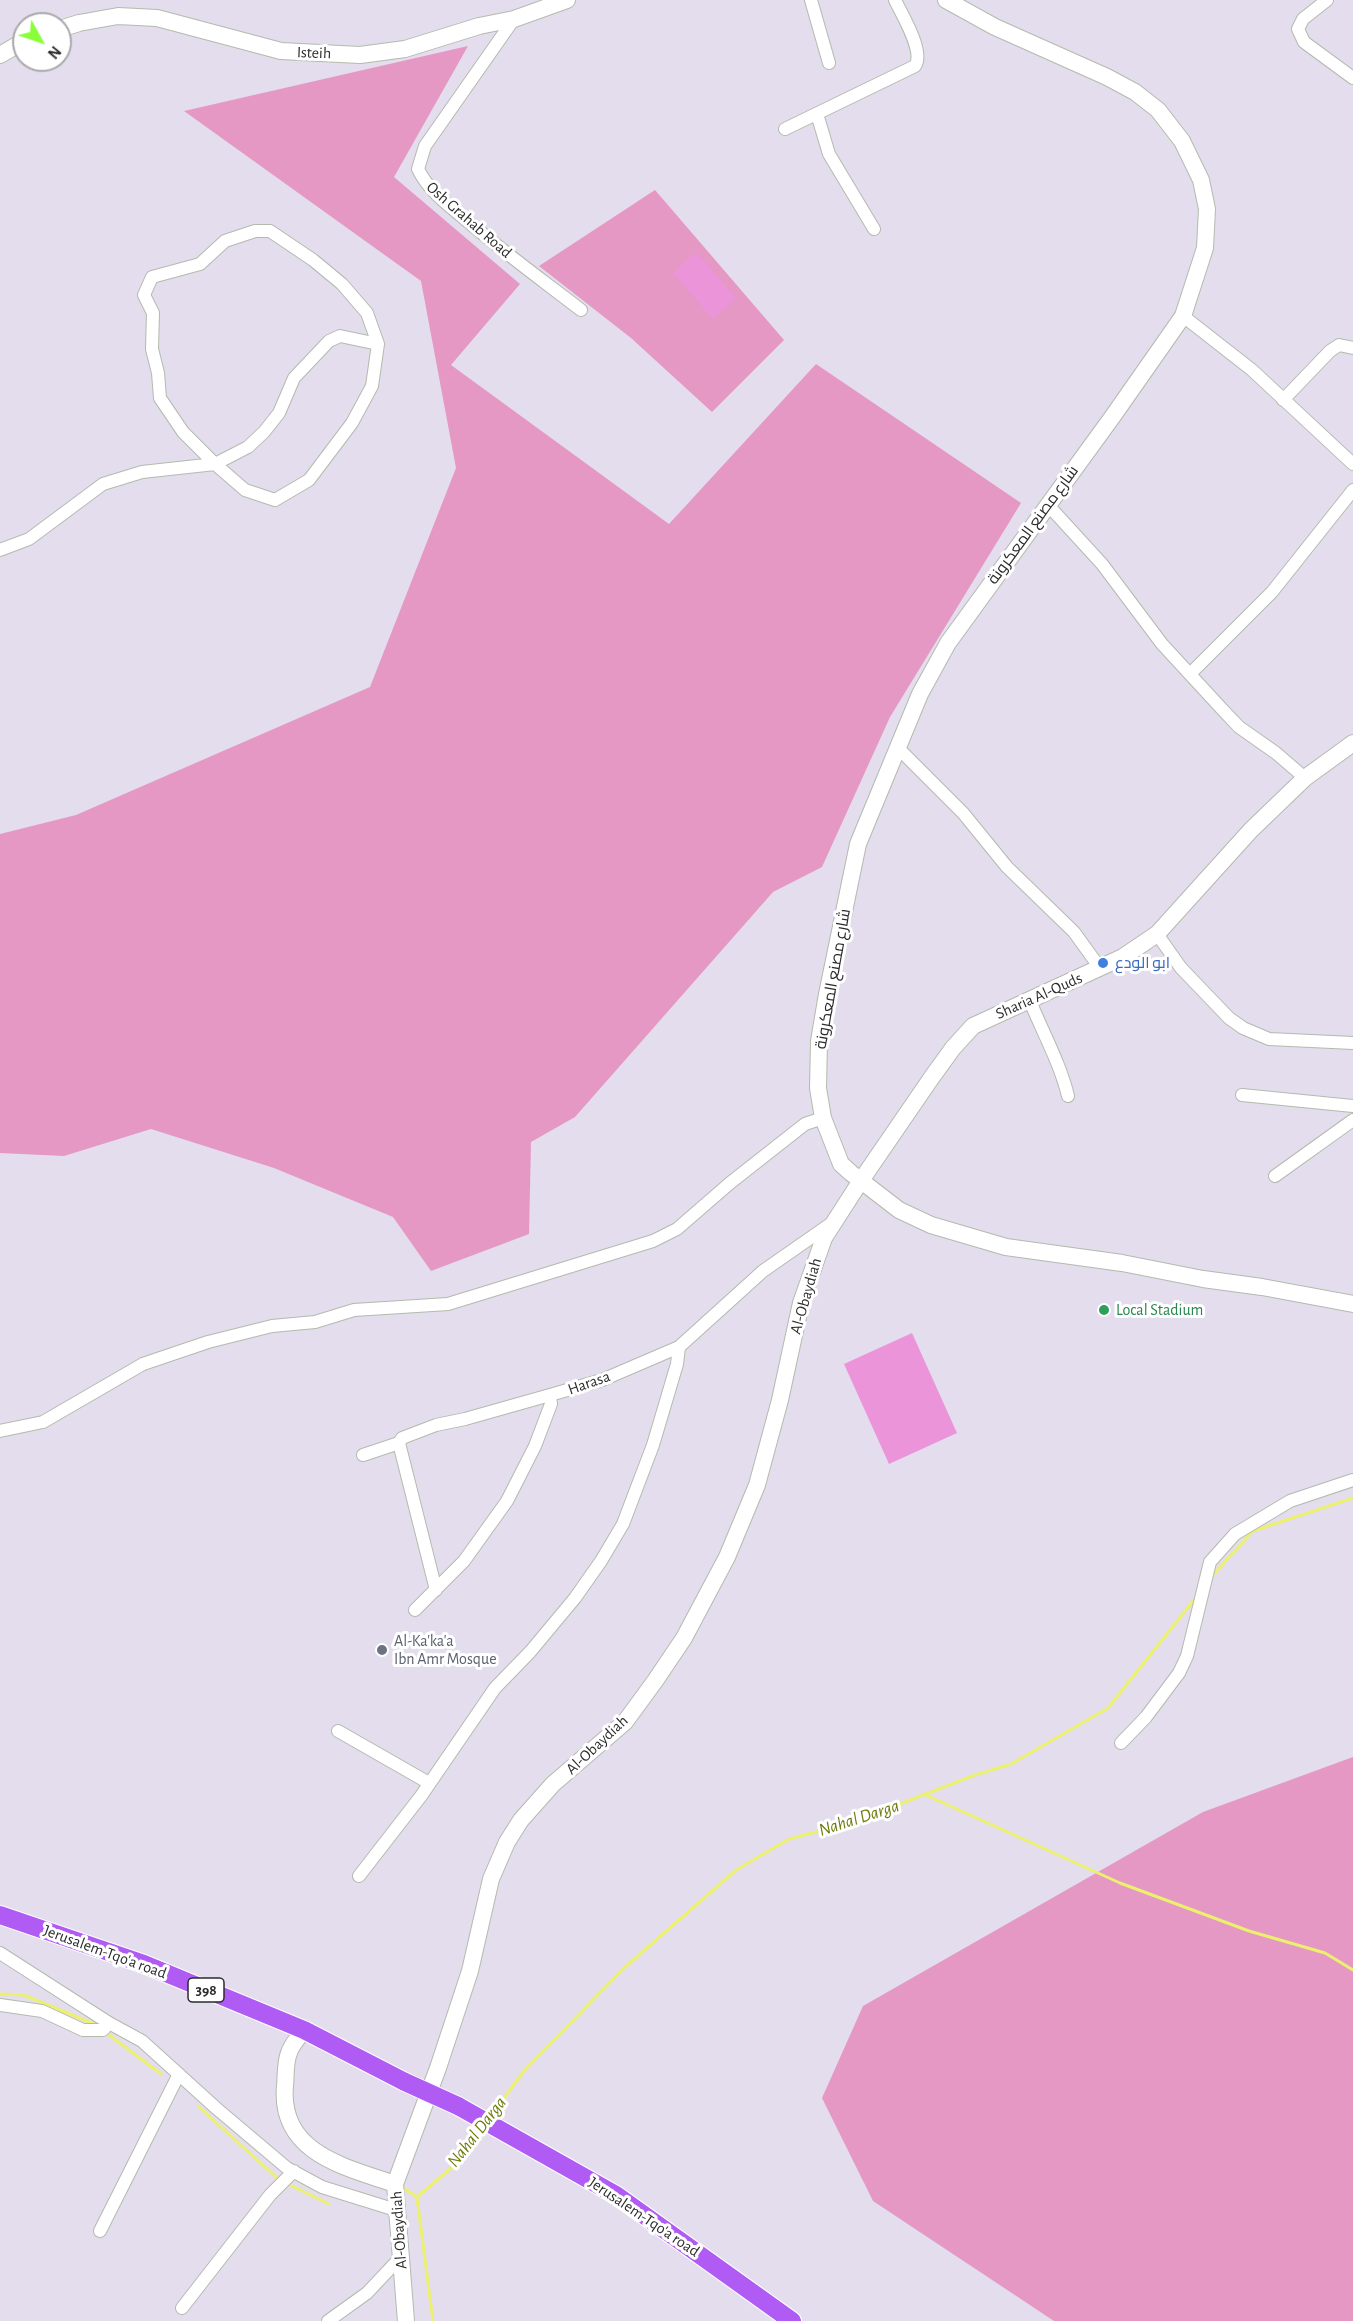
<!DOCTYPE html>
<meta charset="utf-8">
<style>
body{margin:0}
#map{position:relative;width:1353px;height:2321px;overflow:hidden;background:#e3dded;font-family:"Alegreya Sans",sans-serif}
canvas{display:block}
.north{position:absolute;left:12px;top:12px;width:60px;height:60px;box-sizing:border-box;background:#fff;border:2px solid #aaa;border-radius:50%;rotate:130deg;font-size:16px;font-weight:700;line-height:24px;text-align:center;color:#2b2b2b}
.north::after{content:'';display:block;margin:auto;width:21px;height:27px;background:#89fe39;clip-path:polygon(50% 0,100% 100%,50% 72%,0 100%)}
</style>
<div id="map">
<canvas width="1353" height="2321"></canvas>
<div class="north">N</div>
</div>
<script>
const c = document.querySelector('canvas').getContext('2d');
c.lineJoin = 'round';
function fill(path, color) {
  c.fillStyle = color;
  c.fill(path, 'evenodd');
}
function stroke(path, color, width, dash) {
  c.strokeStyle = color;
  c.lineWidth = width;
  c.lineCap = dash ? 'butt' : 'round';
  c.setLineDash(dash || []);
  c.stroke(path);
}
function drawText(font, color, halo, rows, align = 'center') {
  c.font = font + ' "Alegreya Sans",Cairo,sans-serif';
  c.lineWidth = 6;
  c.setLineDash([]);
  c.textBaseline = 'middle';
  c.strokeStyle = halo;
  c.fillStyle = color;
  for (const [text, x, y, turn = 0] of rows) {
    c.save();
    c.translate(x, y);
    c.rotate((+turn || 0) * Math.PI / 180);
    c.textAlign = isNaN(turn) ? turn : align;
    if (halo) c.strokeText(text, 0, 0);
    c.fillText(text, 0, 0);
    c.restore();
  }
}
const green = new Path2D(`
 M468 46 394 177 520 284 451 365 669 524 816 364 1021 503 890 717 822 867 773 892 575 1117 531 1142 529 1234 431 1271 393 1217 274 1168 151 1129 64 1156 0 1153V834L76 815 370 687 456 468 421 281 184 111Z
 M655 190 784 340 712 412 631 338 539 266Z
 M1353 1757V2321H1054L873 2201 822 2098 863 2006 1203 1812Z`);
const pitch = new Path2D(`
 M696 252 736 298 713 319 673 273Z
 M912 1333 957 1433 889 1464 844 1364Z`);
const stream = new Path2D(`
 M1212 1576 1253 1531 1353 1498
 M926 1795 1120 1883 1249 1931 1325 1953 1353 1970
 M0 1994 24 1995 94 2024
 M109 2035 161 2074
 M199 2107 278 2179
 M491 2116 523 2072 624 1968 736 1870 789 1839 850 1823 975 1775 1011 1764 1108 1708 1197 1596
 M288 2184 329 2204
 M405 2189 417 2197 456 2164 484 2126
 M417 2198 433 2321`);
const street = new Path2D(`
 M811 0 829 63
 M1327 0 1303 19 1298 29 1304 42 1353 78
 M514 19 425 146 418 169C428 190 447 204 465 219 502 251 542 280 581 310
 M817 114 829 154 874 229
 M785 129 915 66C925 52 902 15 895 0
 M255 231H270L313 260 342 284 367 313 378 344 372 386 352 423 309 480 275 500 245 490 215 464 183 432 160 398 158 373 152 349 153 313 144 295 152 277 200 264 225 241Z
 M1183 316 1252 370 1353 464
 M1283 400 1330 351 1339 345 1353 348
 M1048 505 1102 564 1162 644 1221 708 1239 727 1276 753 1305 778
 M0 550 29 539 103 484 142 472 215 464 248 447 264 432 279 413 294 378 329 341 340 336 378 344
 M1190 674 1272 592 1353 490
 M897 747 963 813 1007 867 1074 932 1100 968
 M1157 934 1181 968 1229 1018 1243 1028 1269 1039 1353 1043
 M1030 1001C1043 1033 1060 1063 1068 1096
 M1242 1095 1353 1106
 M1275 1176 1353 1120
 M0 1431 43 1422 143 1364 208 1342 272 1326 315 1322 354 1310 448 1304 653 1241 677 1229 730 1183 805 1124 823 1118
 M363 1455 399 1443
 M436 1590 399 1443 402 1438 436 1425 465 1419 550 1395
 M415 1610 464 1561 507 1501 535 1446 551 1404 550 1395 602 1380 679 1347 763 1271 829 1225
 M338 1731 429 1783
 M1121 1743 1146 1717 1179 1673 1187 1656 1210 1562 1235 1534 1290 1501 1353 1480
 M359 1876 421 1796 495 1688 530 1652 575 1598 601 1561 623 1524 653 1445 677 1364 679 1347
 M0 1953 109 2023
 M0 2005 42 2011 83 2030H103L109 2023 142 2041 216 2108 287 2168 322 2187 396 2210
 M100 2231 179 2074
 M182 2308 270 2195 294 2171
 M328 2321 367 2293 400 2258`);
const secondary = new Path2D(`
 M946 0 995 27 1107 77 1135 92 1158 110 1182 141 1201 180 1207 209 1205 248 1183 316 1113 416 948 643 920 694 858 844 827 994 819 1041 818 1088 823 1118 841 1164 851 1173 899 1210 931 1225 1006 1247 1122 1263 1203 1279 1262 1287 1353 1304
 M60 29 79 23 118 16 157 18 281 51 360 55 405 49 479 26 514 19 567 0
 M0 55 24 41
 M304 2030C299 2037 291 2045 289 2053 285 2062 286 2076 285 2086 279 2153 345 2167 395 2184
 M406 2321 395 2184 438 2068 470 1971 491 1879 507 1842 521 1820 553 1784 625 1722 655 1681 684 1638 727 1557 757 1485 780 1400 801 1303 824 1238 860 1182 932 1077 953 1048 973 1026 1123 957 1157 934 1251 830 1305 778 1353 743`);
const primary = new Path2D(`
 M0 1915 144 1964 304 2030 405 2082
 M458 2106 616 2195 792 2321`);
const primaryBridge = new Path2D(`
 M405 2082 458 2106`);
const markers = [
 [1103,963,6,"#3f7fe0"],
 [1104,1310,6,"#2e9e5b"],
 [382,1650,6,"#6b7280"]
];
const shields = [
 [206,1990,36]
];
const shieldNames = [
 ["398",206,1990]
];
const streetNames = [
 ["Isteih",314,53,2],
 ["Osh Grahab Road",469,220,41],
 ["شارع مصنع المعكرونة",1033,525,-54],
 ["شارع مصنع المعكرونة",833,979,-80],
 ["Sharia Al-Quds",1039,996,-24],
 ["Al-Obaydiah",806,1296,-74],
 ["Harasa",589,1383,-19],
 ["Al-Obaydiah",597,1745,-43],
 ["Jerusalem-Tqo'a road",105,1952,20],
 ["Jerusalem-Tqo'a road",644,2217,34],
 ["Al-Obaydiah",399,2230,-94]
];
const shopNames = [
 ["ابو الودع",1115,963]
];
const leisureNames = [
 ["Local Stadium",1116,1310]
];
const worshipNames = [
 ["Al-Ka'ka'a",394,1641],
 ["Ibn Amr Mosque",394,1659]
];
const waterNames = [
 ["Nahal Darga",859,1818,-18],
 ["Nahal Darga",477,2132,-52]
];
fill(green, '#e598c3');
fill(pitch, '#ec94da');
stroke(stream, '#ebf16e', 3);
stroke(street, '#b3bbad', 14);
stroke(secondary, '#b3bbad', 18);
stroke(primary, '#fff', 20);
stroke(street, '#fff', 12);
stroke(secondary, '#fff', 16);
stroke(primary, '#af5bf4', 18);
stroke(primaryBridge, '#fff', 20, []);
stroke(primaryBridge, '#af5bf4', 18);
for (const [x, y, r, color] of markers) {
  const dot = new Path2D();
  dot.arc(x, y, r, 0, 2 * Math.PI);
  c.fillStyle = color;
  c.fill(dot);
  stroke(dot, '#fff', 2);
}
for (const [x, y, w] of shields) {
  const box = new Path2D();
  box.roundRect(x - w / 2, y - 12, w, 24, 4.5);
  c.fillStyle = '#fff';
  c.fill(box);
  stroke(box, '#2b2b2b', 1.5);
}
drawText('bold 15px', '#2b2b2b', null, shieldNames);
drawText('16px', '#2b2b2b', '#fff', streetNames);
drawText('16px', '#366cbe', '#fff', shopNames, 'left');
drawText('16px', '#27864d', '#fff', leisureNames, 'left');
drawText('16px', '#5b616d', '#fff', worshipNames, 'left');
drawText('italic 18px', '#6e7c0c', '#fff', waterNames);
</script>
